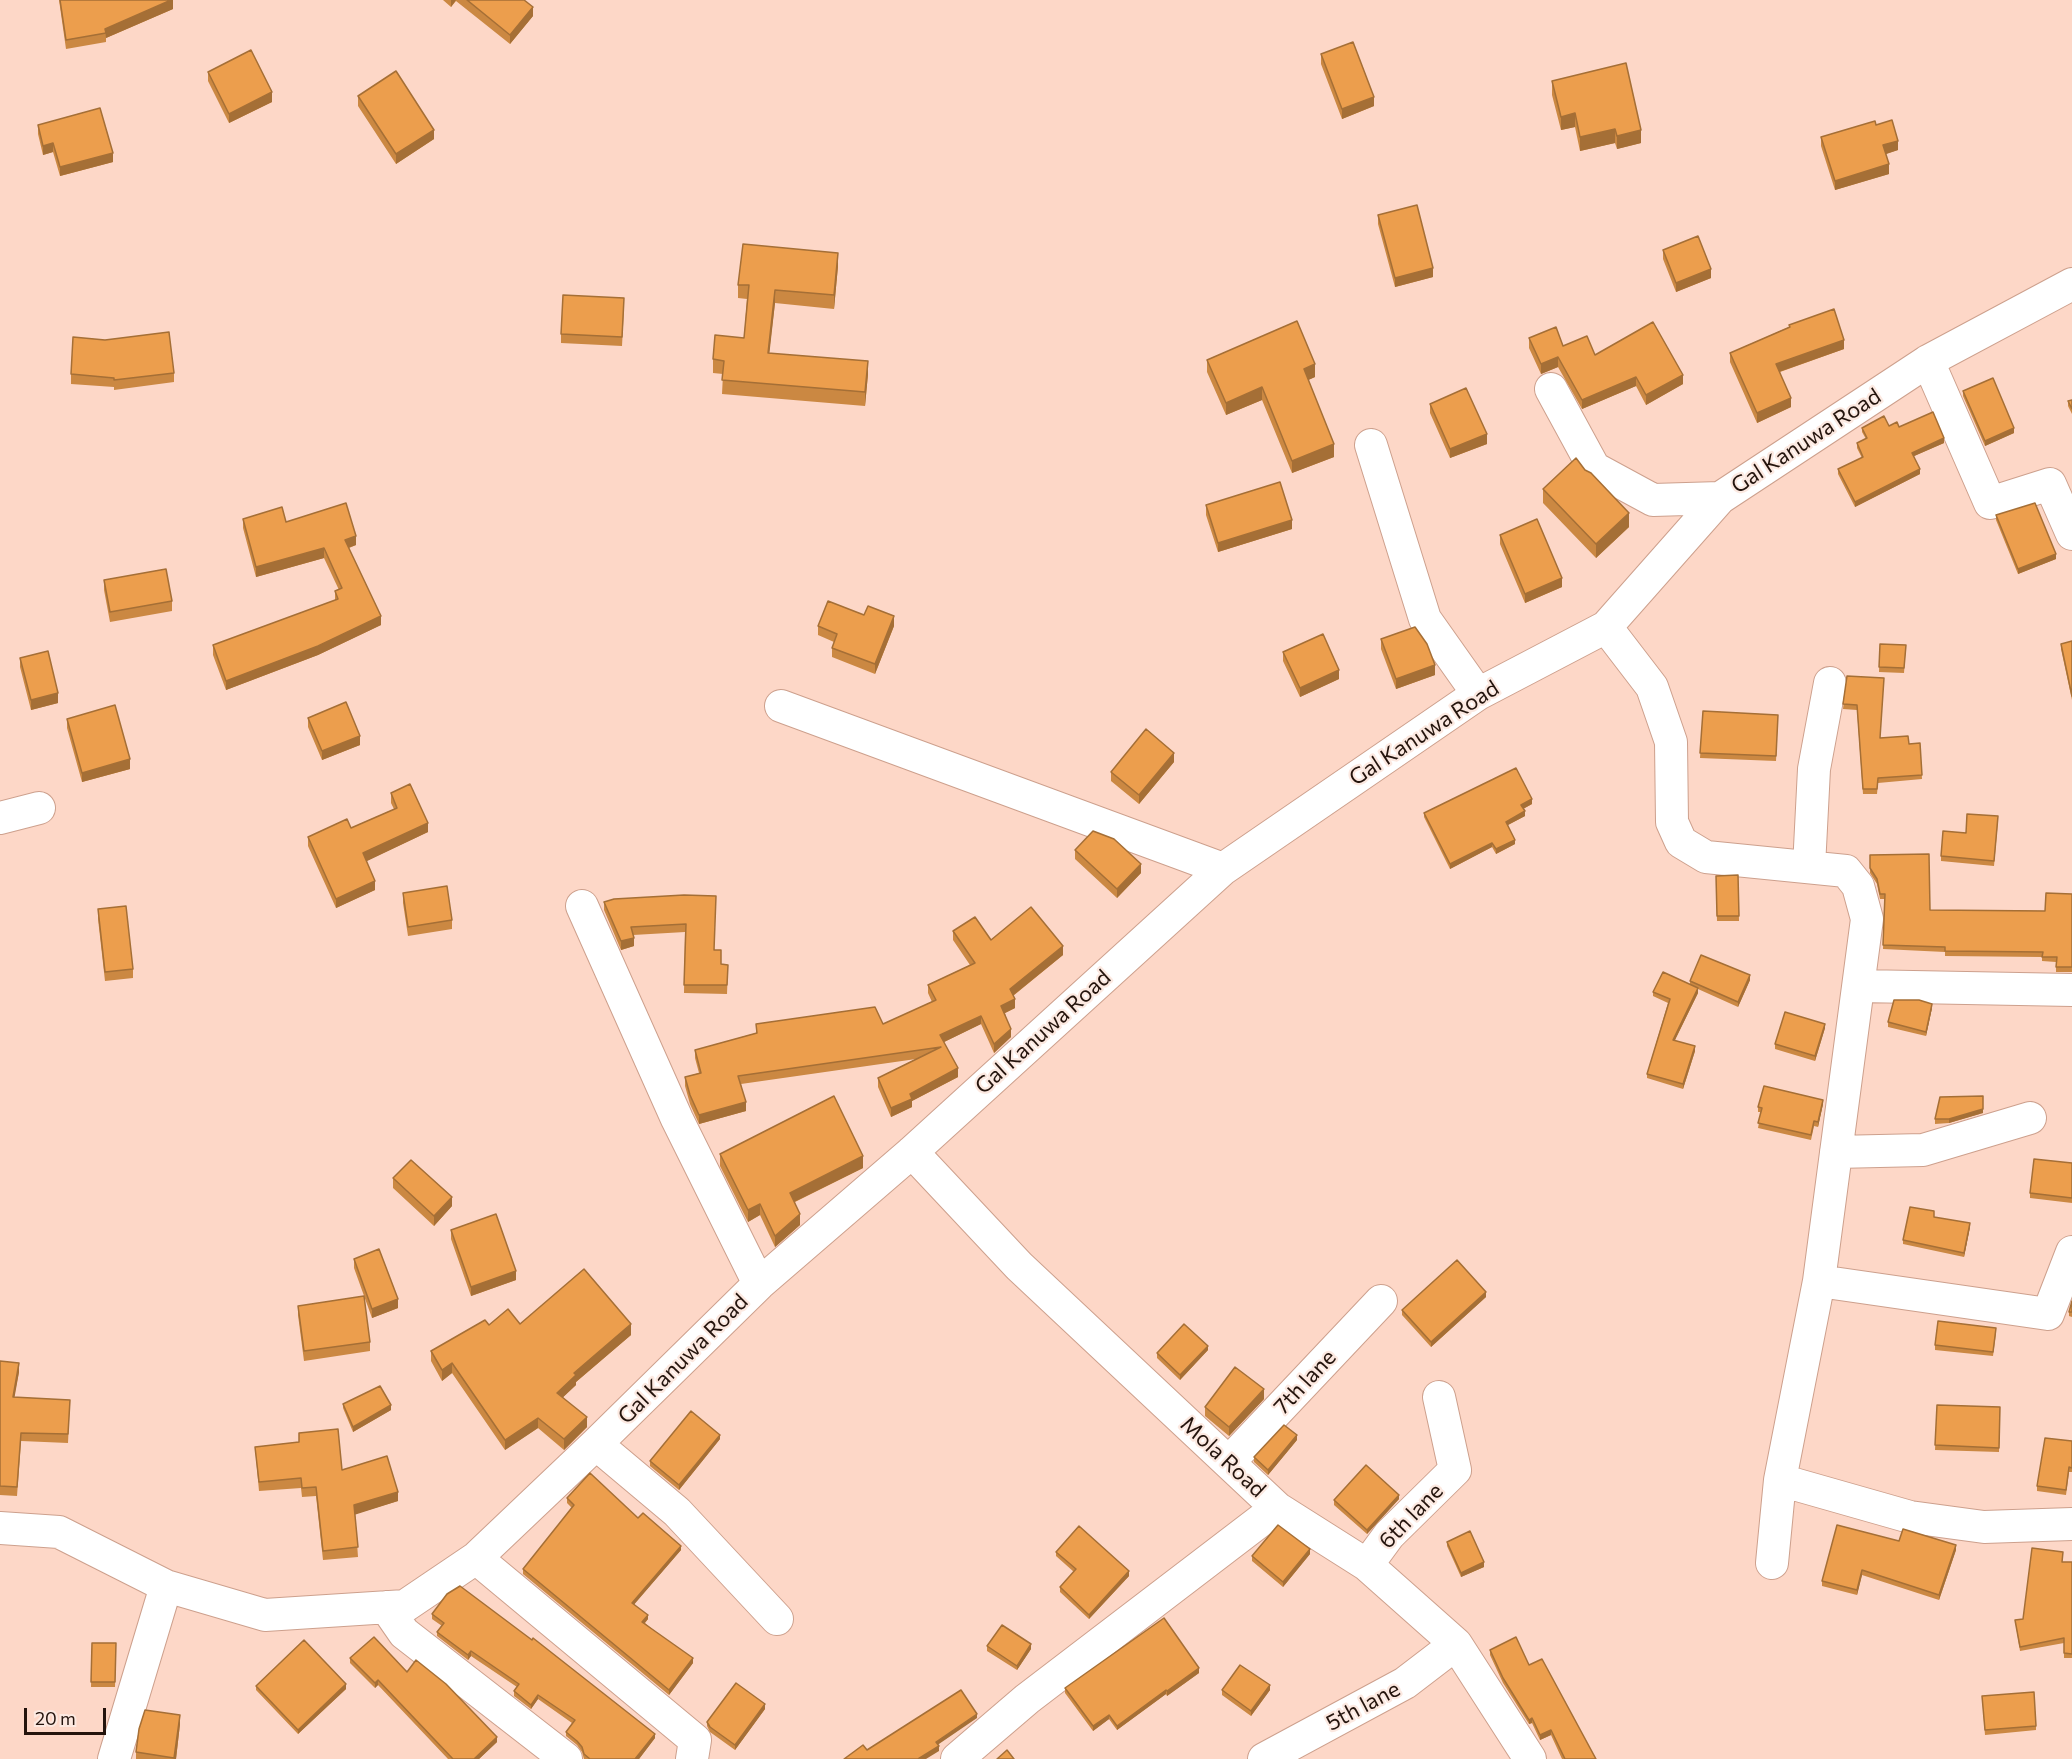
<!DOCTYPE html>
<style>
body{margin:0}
#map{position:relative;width:2072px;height:1759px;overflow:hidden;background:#fdd7c7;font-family:Commissioner,sans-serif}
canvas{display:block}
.scale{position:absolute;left:24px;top:1708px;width:82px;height:27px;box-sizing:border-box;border:3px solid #24140d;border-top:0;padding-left:8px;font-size:18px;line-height:21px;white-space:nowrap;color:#24140d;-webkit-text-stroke:4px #fce9e1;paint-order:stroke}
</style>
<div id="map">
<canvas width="2072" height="1759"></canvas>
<div class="scale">20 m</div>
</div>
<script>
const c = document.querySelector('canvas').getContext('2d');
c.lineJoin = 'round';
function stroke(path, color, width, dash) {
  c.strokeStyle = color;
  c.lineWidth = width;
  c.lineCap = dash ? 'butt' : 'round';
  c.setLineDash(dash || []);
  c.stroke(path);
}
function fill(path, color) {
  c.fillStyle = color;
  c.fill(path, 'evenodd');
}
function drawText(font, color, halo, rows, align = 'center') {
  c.font = font + ' Commissioner,sans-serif';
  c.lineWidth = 4.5;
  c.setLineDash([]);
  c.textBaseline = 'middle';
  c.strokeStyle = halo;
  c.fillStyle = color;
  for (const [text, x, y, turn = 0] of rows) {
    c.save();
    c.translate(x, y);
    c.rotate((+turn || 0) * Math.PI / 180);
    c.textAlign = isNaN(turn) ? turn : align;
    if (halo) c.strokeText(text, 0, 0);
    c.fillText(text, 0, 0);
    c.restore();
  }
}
const street = new Path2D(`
 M1928 361 1990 503 2050 484 2072 534
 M1551 389 1594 468 1653 500 1720 498
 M1371 445 1425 619 1478 694
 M1606 627 1652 687 1671 742 1672 822 1681 842 1706 857 1846 871 1858 886 1867 919 1819 1281 1780 1480 1910 1517 1984 1527 2072 1524
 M781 706 1223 869
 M0 818 39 808
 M1809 867 1814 769 1830 683
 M582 906 677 1119 759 1284
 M1860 986 2072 990
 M912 1152 1019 1266 1277 1508 1367 1565 1456 1644 1530 1759
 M1836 1152 1923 1150 2030 1118
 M1819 1281 2048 1314 2072 1252
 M596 1444 677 1512 777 1619
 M1229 1462 1381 1301
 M0 1528 59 1532 166 1586 265 1615 405 1606 476 1558 596 1444 759 1284 912 1152 1223 869 1478 694 1606 627 1720 498 1928 361 2072 284
 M476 1558 695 1740 692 1759
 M1772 1563 1780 1480
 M1367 1565 1389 1535 1455 1470 1439 1397
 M386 1607 404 1633 566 1759
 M114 1759 166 1586
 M957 1759 1027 1699 1277 1508
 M1264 1759 1405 1683 1456 1644`);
const wall = new Path2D(`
 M59 0H173V9L106 38V42L66 49Z
 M443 0H524L533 16 510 44 456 1 451 7Z
 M1321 54 1374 106 1342 119 1321 64Z
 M208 72 272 102 229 123 208 81Z
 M1552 81 1641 143 1617 149 1615 143 1580 151 1575 127 1561 130 1552 95Z
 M358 96 434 139 396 164 358 106Z
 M38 125 113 162 60 176 53 152 43 155 38 134Z
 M1821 137 1898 150 1886 154 1889 174 1835 190 1821 146Z
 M1378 215 1433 277 1395 287 1378 224Z
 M1663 250 1711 278 1676 292 1663 259Z
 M838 266 834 309 775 303 769 353 868 374 865 406 722 394 723 374 713 373V359L744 338 747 299 738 298V285Z
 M624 308 622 346 561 343V334Z
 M1789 325 1844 349 1780 372 1791 407 1757 423 1730 362V353L1789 327Z
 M1529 338 1595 355 1683 384 1646 405 1636 386 1582 409 1558 367 1541 374 1529 348Z
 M1207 360 1315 377 1308 380 1334 457 1292 473 1262 400 1226 415 1207 372Z
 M174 373V382L114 390V387L71 384V374Z
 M1963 391 2014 433 1985 446 1963 396Z
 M2072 400V414L2068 406V401Z
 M1430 404 1487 444 1450 458 1430 413Z
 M1889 426 1899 427 1944 443 1914 456 1920 474 1855 507 1838 474V469L1862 458 1857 448V443L1866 439 1862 432V428Z
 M1543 489 1629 527 1596 558 1543 503Z
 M1206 505 1292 529 1218 552 1206 515Z
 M1996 515 2056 559 2018 574 1996 520Z
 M243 519 286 522 356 545 349 548 381 625 318 655 226 690 213 655V645L335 601V591L339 590 324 558 256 577 243 528Z
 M1500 535 1562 587 1525 603 1500 544Z
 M104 580 172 601V611L110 622 104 590Z
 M864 615 894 626 875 674 832 657V648L834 642 818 635V626Z
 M1381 639 1435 675 1396 689 1381 649Z
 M2072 641V700L2061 649V644Z
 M1880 644 1906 645 1904 673 1879 672Z
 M1283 652 1339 679 1300 697 1283 661Z
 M20 658 58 703 31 710 20 667Z
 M1847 676 1880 738 1909 744 1920 743 1922 779 1878 783 1877 794H1863L1857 710 1843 709Z
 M1703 711 1778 715 1776 761 1700 758Z
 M308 718 360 745 322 760 308 727Z
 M67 719 130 769 82 782 67 728Z
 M1174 762 1139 804 1111 781V772Z
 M391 793 428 832 366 861 375 890 336 908 308 846V837L351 828 394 809 391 803Z
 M1532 804 1523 809 1525 816 1508 825 1515 844 1496 854 1492 847 1450 869 1424 817V813Z
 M1998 821 1994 866 1941 861V856L1966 833Z
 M1075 850 1141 873 1117 898 1075 859Z
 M1870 855 1930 910 2045 911 2072 894V972H2056V962L2042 961V957L1945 956V952L1883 949 1885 899H1880L1877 884 1870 873Z
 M1738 875 1739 921H1717L1716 876Z
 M403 893 452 920V929L408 936 403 903Z
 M684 895 715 950 721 964 728 965 727 994 684 993 685 932 633 935 634 946 621 950 604 910V902Z
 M98 909 133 969V978L105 981 98 919Z
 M953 931 1063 955 1013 996 1015 1008 1005 1013 1011 1037 994 1053 981 1024 944 1042 958 1077 912 1101V1107L891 1117 878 1087V1078L916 1059 741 1084 746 1111 699 1124 690 1104 685 1086V1077L699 1073 695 1058V1050L756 1033V1024H883L932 1002 928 993V985L970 965 953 940Z
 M1750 980 1738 1007 1698 989V993L1675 1040 1695 1051 1683 1089 1647 1078V1074L1668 1003 1653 996V992L1690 984V981Z
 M1932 1008 1926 1036 1888 1027V1022Z
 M1825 1028 1815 1061 1775 1049V1044Z
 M1823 1104 1818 1127 1814 1126 1811 1140 1758 1128 1761 1112H1758V1107Z
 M1983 1113 1949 1123 1935 1124V1119Z
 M720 1154 863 1168 795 1202 800 1225 775 1247 760 1215 748 1222 720 1166Z
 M2072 1163V1203L2030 1198V1193Z
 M393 1178 452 1206 434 1226 393 1188Z
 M1970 1227 1964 1257 1903 1244V1240Z
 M451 1230 516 1280 471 1296 451 1239Z
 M354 1259 398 1308 372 1318 354 1268Z
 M1486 1297 1431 1347 1402 1315V1310Z
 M2072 1301V1317L2069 1316V1312Z
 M298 1306 370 1342V1351L304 1361 298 1315Z
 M520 1324 631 1335 576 1382V1385L563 1397 587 1427 564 1450 538 1428 505 1450 452 1373 442 1381 431 1361V1351L489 1325Z
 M1996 1333 1993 1356 1935 1350V1345Z
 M1208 1350 1180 1380 1157 1358V1353Z
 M0 1361 19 1372 14 1397 70 1400 68 1443 21 1441 17 1496 0 1495Z
 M1264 1399 1229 1436 1205 1416V1407Z
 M343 1404 391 1410 353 1432 343 1408Z
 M1937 1405 2000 1407 1999 1452 1935 1450Z
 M299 1433 342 1470 398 1501 355 1514 358 1557 323 1560 316 1496 302 1497 301 1488 259 1491 255 1447 299 1442Z
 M720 1439 679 1490 650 1466V1461Z
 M1297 1440 1268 1475 1254 1462V1457Z
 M2072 1441V1472H2069L2066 1495 2037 1491V1486Z
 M567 1498 638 1518 681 1550 634 1604 648 1619 645 1623 693 1663 669 1695 523 1574V1569L572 1508 567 1503Z
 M1399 1499 1367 1534 1334 1505V1500Z
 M1899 1541 1956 1550 1939 1600 1862 1575 1857 1595 1822 1586V1581Z
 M1447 1542 1484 1567 1461 1577 1447 1546Z
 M1056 1552 1129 1576 1089 1619 1060 1592V1587L1074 1572 1056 1556Z
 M1310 1554 1283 1587 1252 1561V1556Z
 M2062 1562H2072V1658H2064V1643L2020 1651 2015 1620 2023 1619Z
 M432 1614 655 1738 639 1759H584L582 1752 577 1745 566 1736V1732L572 1723 538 1699 531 1709 514 1696V1691L517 1687 471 1656 468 1660 437 1636V1632L442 1626 432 1619Z
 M92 1643H116L115 1687H91Z
 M987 1646 1031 1649 1017 1670 987 1651Z
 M1490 1650 1529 1665 1596 1759H1562L1551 1735 1540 1740 1532 1723 1529 1724 1503 1683 1490 1655Z
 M350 1658 407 1672 497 1742 479 1759H448L378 1685 375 1688 350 1663Z
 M1199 1673 1167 1696 1166 1694 1117 1730 1109 1719 1093 1731 1065 1693V1688Z
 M256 1686 346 1689 298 1734 256 1690Z
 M1222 1690H1270L1251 1716 1222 1695Z
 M1982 1696 2036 1726V1730L1985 1735Z
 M765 1709 735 1750 710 1732 707 1726V1722Z
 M180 1724 176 1759H136V1752Z`);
const shadedWall = new Path2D(`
 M171 0H173V9L106 38 105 29Z
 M451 0H456L451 7Z
 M533 7V16L510 44V35Z
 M272 92V102L229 123V114Z
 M1374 97V106L1342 119V109Z
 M1575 113V127L1561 130V117Z
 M1615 129V143L1580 151V137Z
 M434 130V139L396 164V154Z
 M1641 130V143L1617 149V136Z
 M1898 141V150L1883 155V145Z
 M53 143V152L43 155V146Z
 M113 153V162L60 176V167Z
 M1889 164V174L1835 190V181Z
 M838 253V266L834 309V295Z
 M1433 268V277L1395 287V278Z
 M1711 269V278L1676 292V283Z
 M775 290V303L768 366V353Z
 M1844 340V349L1776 373V364Z
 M1558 357V367L1541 374V364Z
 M868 361V374L865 406V392Z
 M1315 364V377L1304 382V369Z
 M1683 375V384L1646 405V395Z
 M1636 377V386L1582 409V400Z
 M1262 387V400L1226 415V403Z
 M1791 398V407L1757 423V413Z
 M2014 428V433L1985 446V441Z
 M1487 434V444L1450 458V449Z
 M1944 438V443L1912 457V453Z
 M1334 444V457L1292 473V461Z
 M1920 469V474L1855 507V502Z
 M1629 513V527L1596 558V544Z
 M1292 520V529L1218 552V543Z
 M356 536V545L345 549V540Z
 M324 548V558L256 577V567Z
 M2056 554V559L2018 574V569Z
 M1562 578V587L1525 603V594Z
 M381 616V625L318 655 226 690V681Z
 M894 616V626L875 674V664Z
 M1435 665V675L1396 689V679Z
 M1339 670V679L1300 697V688Z
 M58 693V703L31 710V700Z
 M360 736V745L322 760V751Z
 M1174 753V762L1139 804V795Z
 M130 759V769L82 782V773Z
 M1532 799V804L1521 810V805Z
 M1525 811V816L1506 826V822Z
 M428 823V832L363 863V853Z
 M1515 840V844L1496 854V849Z
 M1492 843V847L1450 869V864Z
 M1141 864V873L1117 898V889Z
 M375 881V890L336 908V899Z
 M634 938V946L621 950V941Z
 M1063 946V955L1010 998V989Z
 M1750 975V980L1738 1007V1002Z
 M1698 988V993L1673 1044V1040Z
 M1015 999V1008L1001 1015V1006Z
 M1932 1004V1008L1926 1036V1032Z
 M981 1016V1024L940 1044V1035Z
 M1825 1024V1028L1815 1061V1056Z
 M1011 1029V1037L994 1053V1044Z
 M1695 1046V1051L1683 1089V1084Z
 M958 1068V1077L912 1101V1107L891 1117V1108L910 1094Z
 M1823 1100V1104L1818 1127V1122Z
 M746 1102V1111L699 1124V1115Z
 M1983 1109V1113L1949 1123V1119Z
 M863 1156V1168L790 1204V1193Z
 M452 1197V1206L434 1226V1216Z
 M760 1204V1215L748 1222V1210Z
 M800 1214V1225L775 1247V1236Z
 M1970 1223V1227L1964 1257V1253Z
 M516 1271V1280L471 1296V1287Z
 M1486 1292V1297L1431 1347V1342Z
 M398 1299V1308L372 1318V1309Z
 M631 1324V1335L576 1382V1385L557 1403V1393L574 1373Z
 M1208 1346V1350L1180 1380V1375Z
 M19 1363V1372L13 1406V1397Z
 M452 1363V1373L442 1381V1370Z
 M1264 1389V1399L1229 1436V1427Z
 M391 1405V1410L353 1432V1427Z
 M587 1417V1427L564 1450V1439Z
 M538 1418V1428L505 1450V1440Z
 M720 1435V1439L679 1490V1485Z
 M1297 1435V1440L1268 1475V1470Z
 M398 1492V1501L354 1515V1505Z
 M1399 1495V1499L1367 1534V1530Z
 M1956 1545V1550L1939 1600V1595Z
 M681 1546V1550L632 1607V1603Z
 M1310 1549V1554L1283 1587V1582Z
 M1484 1562V1567L1461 1577V1573Z
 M1862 1570V1575L1857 1595V1590Z
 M1129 1571V1576L1089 1619V1615Z
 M648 1615V1619L642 1626V1622Z
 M1031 1644V1649L1017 1670V1666Z
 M471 1651V1656L468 1660V1655Z
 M693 1658V1663L669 1695V1690Z
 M1199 1668V1673L1167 1696V1691Z
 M378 1680V1685L375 1688V1683Z
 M346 1684V1689L298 1734V1730Z
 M1270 1685V1690L1251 1716V1711Z
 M1166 1690V1694L1117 1730V1726Z
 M538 1695V1699L531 1709V1705Z
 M765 1704V1709L735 1750V1745Z
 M977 1714V1718L936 1746V1742Z
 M180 1715V1724L176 1759H174Z
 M1109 1715V1719L1093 1731V1726Z
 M1532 1718V1723L1529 1724V1720Z
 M1551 1730V1735L1540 1740V1735Z
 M655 1734V1738L639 1759H635Z
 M497 1737V1742L479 1759H474Z
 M939 1746V1751L926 1759H918Z`);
const building = new Path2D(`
 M60 0H171L105 29 106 33 66 40Z
 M467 0H524L533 7 510 35Z
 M1353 42 1374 97 1342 109 1321 54Z
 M251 50 272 92 229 114 208 72Z
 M1626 63 1641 130 1617 136 1615 129 1580 137 1575 113 1561 117 1552 81Z
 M396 71 434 130 396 154 358 96Z
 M100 108 113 153 60 167 53 143 43 146 38 125Z
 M1892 120 1898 141 1883 145 1889 164 1835 181 1821 137 1875 121 1876 125Z
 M1417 205 1433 268 1395 278 1378 215Z
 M1698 236 1711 269 1676 283 1663 250Z
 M743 244 838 253 834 295 775 290 768 353 868 361 865 392 722 380 724 361 713 359 715 335 744 338 749 285H738Z
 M563 295 624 298 622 337 561 334Z
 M1834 309 1844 340 1776 364 1791 398 1757 413 1730 353 1790 327 1789 325Z
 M1297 321 1315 364 1304 369 1334 444 1292 461 1262 387 1226 403 1207 360Z
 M1653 322 1683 375 1646 395 1636 377 1582 400 1558 357 1541 364 1529 338 1556 327 1563 346 1587 336 1595 355Z
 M169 332 174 373 114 380V378L71 374 73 337 105 340Z
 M1993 378 2014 428 1985 441 1963 391Z
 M1466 388 1487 434 1450 449 1430 404Z
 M2072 400V409L2068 401Z
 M1933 412 1944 438 1912 453 1920 469 1855 502 1838 469 1863 457 1857 443 1867 438 1862 428 1884 416 1889 426 1897 422 1899 427Z
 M1576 458 1585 470 1591 473 1629 513 1596 544 1543 489Z
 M1280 482 1292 520 1218 543 1206 505Z
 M346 503 356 536 345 540 381 616 318 646 226 681 213 645 338 599 335 591 342 588 324 548 256 567 243 519 282 507 286 522Z
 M2035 503 2056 554 2018 569 1996 515Z
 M1537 519 1562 578 1525 594 1500 535Z
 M166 569 172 601 110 612 104 580Z
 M828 601 864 615 868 606 894 616 875 664 832 648 837 634 818 626Z
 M1415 627 1427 644 1435 665 1396 679 1381 639Z
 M1323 634 1339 670 1300 688 1283 652Z
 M2072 641V696L2061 644Z
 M1880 644 1906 645 1904 668 1879 667Z
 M48 651 58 693 31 700 20 658Z
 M1847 676 1884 678 1880 738 1908 736 1909 744 1920 743 1922 775 1878 778 1877 789H1863L1857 705 1843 704Z
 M346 702 360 736 322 751 308 718Z
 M115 705 130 759 82 773 67 719Z
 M1703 711 1778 715 1776 756 1700 753Z
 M1146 729 1174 753 1139 795 1111 772Z
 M1516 768 1532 799 1521 805 1525 811 1506 822 1515 840 1496 849 1492 843 1450 864 1424 813Z
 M410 784 428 823 363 853 375 881 336 899 308 837 347 819 351 828 397 808 391 793Z
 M1967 814 1998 816 1994 861 1941 856 1943 831 1966 833Z
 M1093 831 1114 839 1141 864 1117 889 1075 850Z
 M1929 854 1930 910 2045 911 2046 893 2072 894V967H2056L2057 957H2042L2043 952 1945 951V947L1883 945 1885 894H1880L1877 879 1870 868V855Z
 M1738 875 1739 916H1717L1716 876Z
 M447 886 452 920 408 927 403 893Z
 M684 895 716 896 714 950H721V964L728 965 727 985H684L686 924 631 927 634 938 621 941 604 902 614 899Z
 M126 906 133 969 105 972 98 909Z
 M1031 907 1063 946 1010 989 1015 999 1001 1006 1011 1029 994 1044 981 1016 940 1035 958 1068 910 1094 912 1099 891 1108 878 1078 941 1047 738 1076 746 1102 699 1115 690 1095 685 1077 701 1073 695 1050 757 1033 756 1024 875 1007 883 1024 936 1000 928 985 975 963 953 931 975 917 991 940Z
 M1701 955 1750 975 1738 1002 1690 981Z
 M1663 972 1698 988 1673 1040 1695 1046 1683 1084 1647 1074 1670 999 1653 992Z
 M1894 1000H1919L1932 1004 1926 1032 1888 1022Z
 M1785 1012 1825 1024 1815 1056 1775 1044Z
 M1764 1086 1823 1100 1818 1122 1814 1121 1811 1135 1758 1123 1762 1108 1758 1107Z
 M834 1096 863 1156 790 1193 800 1214 775 1236 760 1204 748 1210 720 1154Z
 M1983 1096V1109L1949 1119H1935L1940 1097Z
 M2034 1159 2072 1163V1198L2030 1193Z
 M411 1160 452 1197 434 1216 393 1178Z
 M1910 1207 1934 1211V1217L1970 1223 1964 1253 1903 1240Z
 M496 1214 516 1271 471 1287 451 1230Z
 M379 1249 398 1299 372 1309 354 1259Z
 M1457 1260 1486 1292 1431 1342 1402 1310Z
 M584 1269 631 1324 574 1373 576 1375 557 1393 587 1417 564 1439 538 1418 505 1440 452 1363 442 1370 431 1351 485 1320 489 1325 508 1309 520 1324Z
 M364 1296 370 1342 304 1351 298 1306Z
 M2072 1301V1312H2069Z
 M1938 1321 1996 1328 1993 1352 1935 1345Z
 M1184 1324 1208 1346 1180 1375 1157 1353Z
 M0 1361 19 1363 13 1397 70 1400 68 1434 21 1433 17 1487 0 1486Z
 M1235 1367 1264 1389 1229 1427 1205 1407Z
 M380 1386 391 1405 353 1427 343 1404Z
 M1937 1405 2000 1407 1999 1448 1935 1445Z
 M691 1411 720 1435 679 1485 650 1461Z
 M1284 1425 1297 1435 1268 1470 1254 1457Z
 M338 1429 342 1470 387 1456 398 1492 354 1505 358 1547 323 1551 316 1487 302 1488 301 1478 259 1482 255 1447 299 1442V1433Z
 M2045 1438 2072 1441V1468L2069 1467 2066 1490 2037 1486Z
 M1366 1465 1399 1495 1367 1530 1334 1500Z
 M590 1473 638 1518 643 1513 681 1546 632 1603 648 1615 642 1622 693 1658 669 1690 523 1569 574 1505 567 1498Z
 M1278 1525 1310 1549 1283 1582 1252 1556Z
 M1837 1525 1899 1541 1903 1529 1956 1545 1939 1595 1862 1570 1857 1590 1822 1581Z
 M1079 1526 1129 1571 1089 1615 1060 1587 1076 1569 1056 1552Z
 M1470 1531 1484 1562 1461 1573 1447 1542Z
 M2032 1548 2063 1552 2062 1562H2072V1654L2064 1653V1638L2020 1647 2015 1620 2023 1619Z
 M460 1586 532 1640 533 1638 655 1734 635 1759H590L584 1754 582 1747 577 1741 566 1732 575 1720 538 1695 531 1705 514 1691 519 1684 471 1651 468 1655 437 1632 444 1623 432 1614 447 1594Z
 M1164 1618 1199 1668 1167 1691 1166 1690 1117 1726 1109 1715 1093 1726 1065 1688Z
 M1002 1625 1031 1644 1017 1666 987 1646Z
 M374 1637 407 1672 416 1660 446 1684 497 1737 474 1759H453L378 1680 375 1683 350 1658Z
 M1516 1637 1529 1665 1542 1659 1596 1759H1565L1551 1730 1540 1735 1532 1718 1529 1720 1503 1678 1490 1650Z
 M304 1640 346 1684 298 1730 256 1686Z
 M92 1643H116L115 1682H91Z
 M1240 1665 1270 1685 1251 1711 1222 1690Z
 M736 1683 765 1704 735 1745 710 1727 707 1722Z
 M961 1690 977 1714 936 1742 939 1746 918 1759H844L863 1745 867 1750Z
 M2034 1692 2036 1726 1985 1730 1982 1696Z
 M145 1710 180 1715 174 1758 136 1752 139 1729Z
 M1007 1750 1014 1759H997Z`);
const streetNames = [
 ["Gal Kanuwa Road",1806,441,-33],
 ["Gal Kanuwa Road",1424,733,-33],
 ["Gal Kanuwa Road",1043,1032,-42],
 ["Gal Kanuwa Road",683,1359,-45],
 ["7th lane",1305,1382,-47],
 ["Mola Road",1223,1457,43],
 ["6th lane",1411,1516,-46],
 ["5th lane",1363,1706,-28]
];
stroke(street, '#cda08d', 34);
stroke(street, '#fff', 32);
fill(wall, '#cb8842');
fill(shadedWall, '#a56f36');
fill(building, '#ec9e4d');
stroke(building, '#a56f36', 1.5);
drawText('22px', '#24140d', '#fce9e1', streetNames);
</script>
